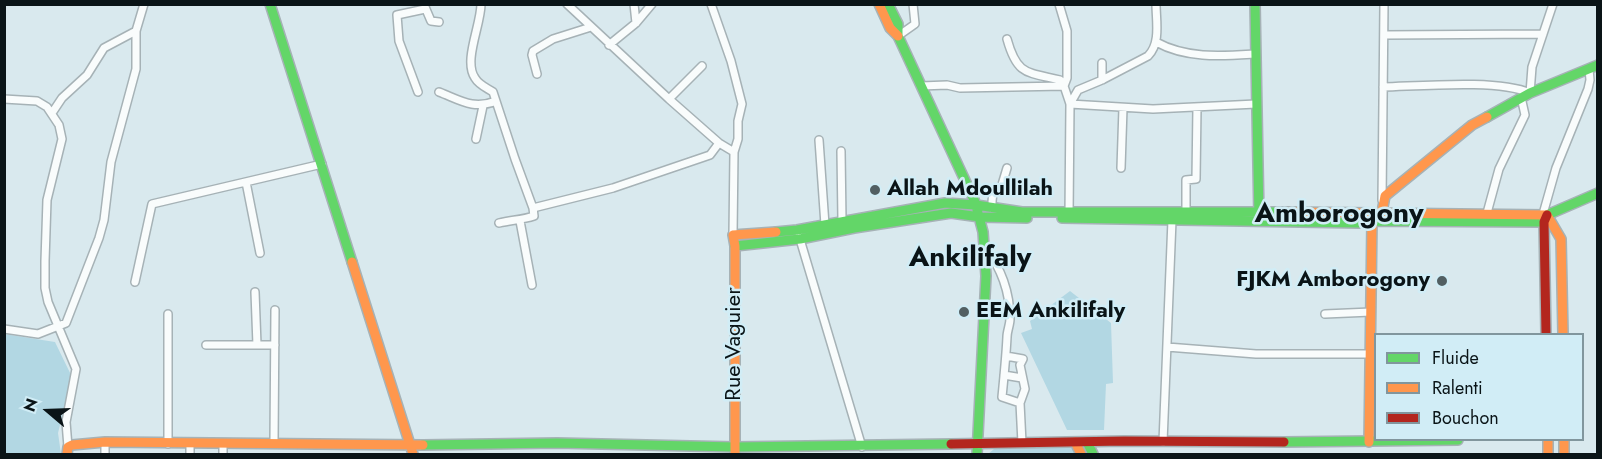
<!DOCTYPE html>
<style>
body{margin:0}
#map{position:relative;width:1602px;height:459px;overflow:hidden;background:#d9e9ee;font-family:Jost,sans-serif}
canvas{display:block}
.frame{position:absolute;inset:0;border:6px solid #0a1417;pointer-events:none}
.legend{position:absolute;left:1374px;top:333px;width:210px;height:108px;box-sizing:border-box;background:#d1edf6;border:2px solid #81969d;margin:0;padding:8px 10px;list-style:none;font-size:18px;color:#0a1417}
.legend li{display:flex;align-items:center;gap:12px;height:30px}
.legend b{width:30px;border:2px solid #81969d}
.north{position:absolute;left:18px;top:381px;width:60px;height:60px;-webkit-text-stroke:4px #d1edf6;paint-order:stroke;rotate:289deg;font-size:16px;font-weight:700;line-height:24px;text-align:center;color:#0a1417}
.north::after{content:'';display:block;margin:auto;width:21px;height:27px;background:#0a1417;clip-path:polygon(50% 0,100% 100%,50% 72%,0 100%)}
</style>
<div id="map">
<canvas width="1602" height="459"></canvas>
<div class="frame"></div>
<ul class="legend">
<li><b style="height:8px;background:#63d668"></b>Fluide</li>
<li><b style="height:8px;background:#ff974d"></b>Ralenti</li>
<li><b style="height:8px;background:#b3261e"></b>Bouchon</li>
</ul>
<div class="north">N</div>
</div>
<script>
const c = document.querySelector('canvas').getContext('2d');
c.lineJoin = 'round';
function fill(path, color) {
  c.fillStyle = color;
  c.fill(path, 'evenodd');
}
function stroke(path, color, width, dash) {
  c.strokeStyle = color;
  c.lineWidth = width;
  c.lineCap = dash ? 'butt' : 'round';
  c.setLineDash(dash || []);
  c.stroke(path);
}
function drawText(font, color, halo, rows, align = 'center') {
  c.font = font + ' Jost,sans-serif';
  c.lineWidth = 5;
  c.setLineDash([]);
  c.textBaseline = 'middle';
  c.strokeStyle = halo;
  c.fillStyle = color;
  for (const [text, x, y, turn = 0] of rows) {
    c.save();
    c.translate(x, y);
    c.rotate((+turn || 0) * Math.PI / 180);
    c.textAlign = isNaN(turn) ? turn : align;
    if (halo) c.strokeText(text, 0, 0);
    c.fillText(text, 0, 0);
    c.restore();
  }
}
const green = new Path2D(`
 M1070 291 1111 323 1113 383 1106 384 1104 430H1067L1021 333 1032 329 1030 321Z
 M4 334 55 342 72 377 58 433 61 454H5Z
 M1076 447 1080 454H988L994 449Z`);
const street = new Path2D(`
 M481 4C481 25 463 61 475 78 479 85 487 88 493 92L515 159 533 208 534 216C522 220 511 220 499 223
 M567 4 669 99 719 143 734 152
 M634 4 636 23
 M711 4 731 61 742 104 738 121V139L734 152 733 235
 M1059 4 1067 31V78L1064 86 1070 104 1069 216
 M425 7 431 21 439 22
 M1384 35 1543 34
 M898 36 915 24 913 4
 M1007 39C1017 75 1026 72 1060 80V86
 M1156 42C1187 59 1222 56 1255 54
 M609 45 636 23 652 4
 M537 74 532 55 533 51 553 39 591 27
 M1102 80V63
 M921 86 947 85 960 88 1064 86
 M1383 87C1421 86 1498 79 1530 93L1532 67 1553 4
 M418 92 399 41 397 15 425 9
 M439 92C460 100 473 110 496 101
 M4 99 37 101 47 107 59 125 62 139 47 200 45 261V288L48 302 76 369 66 422 68 447
 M669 99 702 66
 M1070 104 1153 109 1256 104
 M1070 104 1078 90 1102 80 1148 56C1161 43 1156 21 1156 4
 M52 113 62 98 87 75 104 48 136 31
 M476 139 483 106
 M819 140 825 225
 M841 151 842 221
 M1121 168 1123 108
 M246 182 260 253
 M1382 200 1384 4
 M533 208 613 188 710 155 719 143
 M992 208C992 199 991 192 1001 188L1007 168
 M1186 211V180L1196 179 1197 107
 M1487 213 1499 169 1525 115 1521 97
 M1543 214 1556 168 1588 89 1590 80 1589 69
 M520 221 532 285
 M799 236 862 447
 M985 246C1001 269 1010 291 1010 319 1010 325 1007 331 1007 337 1006 357 1004 377 1002 397L1020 403
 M135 282 152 204 322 164
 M255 292 257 345
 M168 314V444
 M1325 314 1371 312
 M4 329 38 334 66 323 99 238 104 220 111 162 136 69V31L144 4
 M206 345H275
 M1167 347 1256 354H1370
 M1006 356 1023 359 1020 365 1025 389 1020 403 1022 443
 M1004 375 1022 378
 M274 442 275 310
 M1163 442 1172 220
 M190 444V454
 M105 454V442
 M223 454V443`);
const fast = new Path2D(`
 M270 4 352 262
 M888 4 898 24V36L975 202 983 232 986 276 977 454
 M1255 4 1259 218
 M1487 117 1530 93 1598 65
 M1547 215 1598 193
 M1062 218 1359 223 1372 221 1544 222
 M776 232 797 230 945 203 976 205 1022 212H1286
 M735 246 800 239 854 228 951 213 980 217 1027 218
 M1087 442 1093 454
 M1284 442 1458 440
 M423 445 557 443 735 447 951 444`);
const slow = new Path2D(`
 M879 4 890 28 898 36
 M1286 212 1547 215
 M1547 215 1561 239 1563 334
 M352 262 413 454
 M1548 440V454
 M1564 440V454
 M1075 442 1081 454
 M1369 442 1372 221 1382 212 1385 196 1472 125 1487 117
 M67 454 68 447 72 445 105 442 423 445
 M735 454V246L733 235 776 232`);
const jam = new Path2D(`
 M1546 334 1544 222 1547 215
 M951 444 1124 441 1284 442`);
const markers = [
 [875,190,6,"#525f62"],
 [1442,281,6,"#525f62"],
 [964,312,6,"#525f62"]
];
const poiNames = [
 ["Allah Mdoullilah",887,190],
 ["FJKM Amborogony",1430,281,"right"],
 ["EEM Ankilifaly",976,312]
];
const streetNames = [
 ["Rue Vaguier",735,344,-90]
];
const districtNames = [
 ["Amborogony",1339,215],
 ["Ankilifaly",970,259]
];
fill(green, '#b2d7e3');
stroke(street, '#a6b2b6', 10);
stroke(fast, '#a6b2b6', 12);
stroke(slow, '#a6b2b6', 12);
stroke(jam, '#a6b2b6', 12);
stroke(street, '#f9fcfc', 7);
stroke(fast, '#63d668', 9);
stroke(slow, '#ff974d', 9);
stroke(jam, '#b3261e', 9);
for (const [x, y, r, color] of markers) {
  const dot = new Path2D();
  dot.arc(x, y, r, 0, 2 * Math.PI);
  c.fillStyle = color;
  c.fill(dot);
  stroke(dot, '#d1edf6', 2);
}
drawText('bold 22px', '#0a1417', '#d1edf6', poiNames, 'left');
drawText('22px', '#0a1417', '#d1edf6', streetNames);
drawText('bold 28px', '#0a1417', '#d1edf6', districtNames);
</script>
